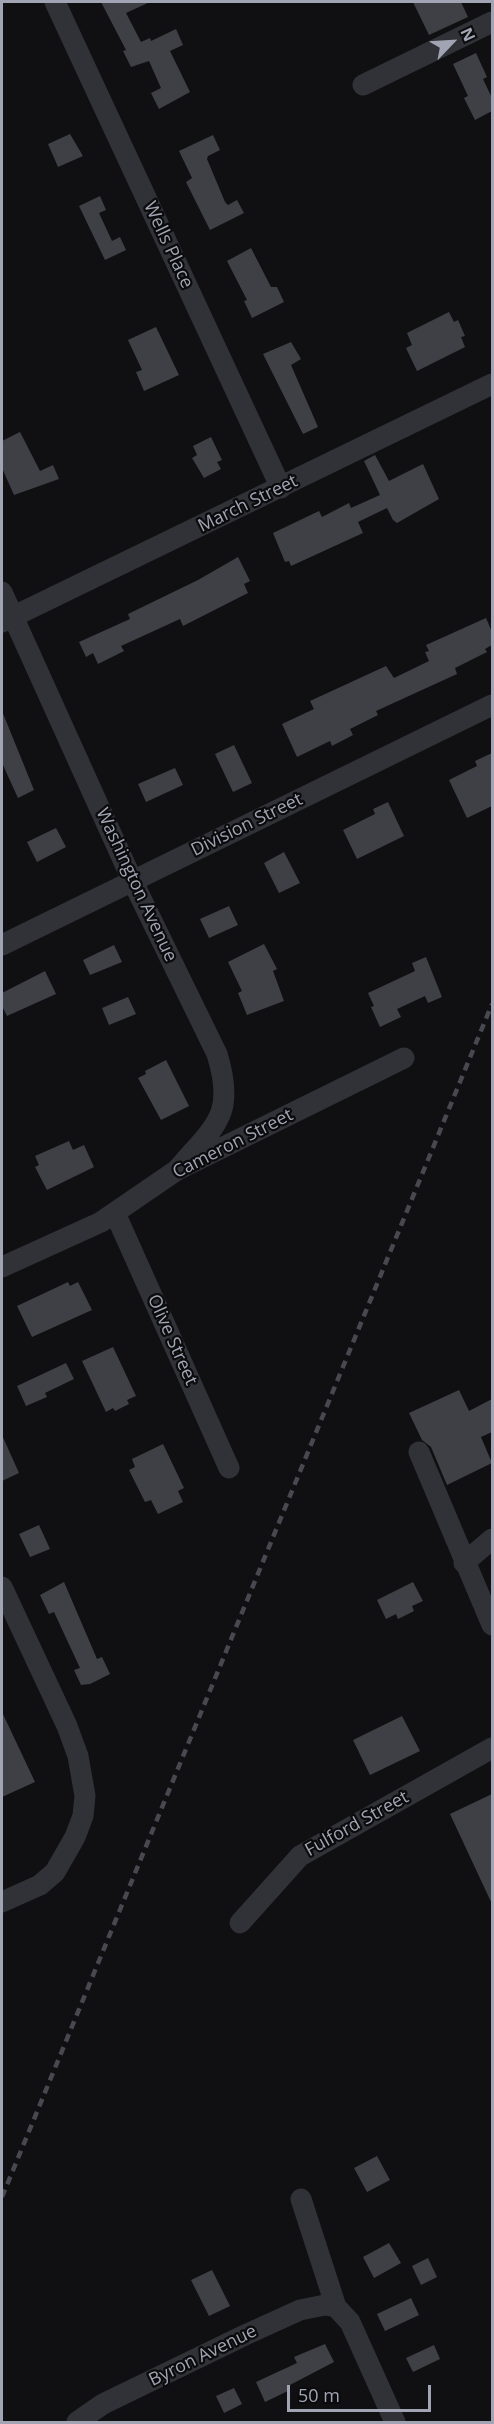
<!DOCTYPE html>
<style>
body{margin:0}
#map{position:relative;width:494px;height:2424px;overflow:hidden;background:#101012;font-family:"Open Sans",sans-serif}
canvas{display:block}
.frame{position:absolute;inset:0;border:3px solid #a1a5b3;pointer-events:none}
.north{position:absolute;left:422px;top:12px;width:60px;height:60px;-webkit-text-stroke:4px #0b0b0d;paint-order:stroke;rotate:65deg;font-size:16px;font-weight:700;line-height:24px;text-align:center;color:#a1a5b3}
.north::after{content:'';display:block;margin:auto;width:21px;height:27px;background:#a1a5b3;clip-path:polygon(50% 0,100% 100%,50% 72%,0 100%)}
.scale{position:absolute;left:287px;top:2385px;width:144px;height:27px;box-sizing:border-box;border:3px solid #a1a5b3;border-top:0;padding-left:8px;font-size:18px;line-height:21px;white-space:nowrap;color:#a1a5b3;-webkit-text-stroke:4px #0b0b0d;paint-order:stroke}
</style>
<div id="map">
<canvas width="494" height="2424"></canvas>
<div class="frame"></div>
<div class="north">N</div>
<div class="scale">50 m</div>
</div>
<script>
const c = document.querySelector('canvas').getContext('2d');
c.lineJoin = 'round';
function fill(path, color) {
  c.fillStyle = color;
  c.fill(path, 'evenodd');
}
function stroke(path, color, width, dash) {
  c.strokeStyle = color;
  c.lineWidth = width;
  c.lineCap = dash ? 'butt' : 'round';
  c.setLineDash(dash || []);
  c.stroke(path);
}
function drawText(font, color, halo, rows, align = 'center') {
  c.font = font + ' "Open Sans",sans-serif';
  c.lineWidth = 4.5;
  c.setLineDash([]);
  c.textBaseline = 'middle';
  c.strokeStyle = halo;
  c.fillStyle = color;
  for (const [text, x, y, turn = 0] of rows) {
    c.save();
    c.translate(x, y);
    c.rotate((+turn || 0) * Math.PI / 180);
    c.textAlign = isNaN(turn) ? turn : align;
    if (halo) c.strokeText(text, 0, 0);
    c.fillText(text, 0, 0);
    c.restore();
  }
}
const building = new Path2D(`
 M101 2H150L126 13 141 42 150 38 151 41 176 29 183 45 170 51 190 92 159 109 151 93 161 88 149 61 131 67 123 51 126 50Z
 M413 2H461L468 17 429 35Z
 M476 53 487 77 483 79 492 98V111L475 120 464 98 468 96 453 64Z
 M70 134 83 156 58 167 48 144Z
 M213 135 220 150 208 156 207 159 225 202 228 205 237 200 244 213 210 230 186 182 192 178 179 151Z
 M100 196 106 210 99 213 112 241 120 237 126 250 105 260 79 206Z
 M251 248 271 287H277L284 302 252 318 244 301 247 300 227 261Z
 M449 312 454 322 458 320 465 336 461 337 465 347 417 371 406 348 412 345 407 333Z
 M156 327 179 375 144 391 136 372 142 370 128 340Z
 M291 342 301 359 291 365 318 427 303 434 263 354Z
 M20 432 40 471 53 465 59 479 14 495 2 468V441Z
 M211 437 222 460 217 462 221 469 204 478 192 458 197 455 193 446Z
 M375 455 389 481 423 464 439 499 397 523 393 520 387 508 358 522 363 533 291 566 289 561 285 562 273 533 319 511 322 517 349 503 351 508 380 495 364 461Z
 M238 557 250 581 244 584 248 593 183 626 180 619 121 646 124 651 98 664 93 653 86 657 79 642 130 619 128 614 198 580Z
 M486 618 492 632V645L485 649 487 652 455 668 457 674 376 711 378 715 350 729 353 735 332 746 330 741 297 757 282 724 314 709 310 701 386 666 394 678 429 661 425 652 429 651 426 645Z
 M2 711 34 790 18 798 2 763Z
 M234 745 252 783 233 792 215 754Z
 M492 753V806L467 818 449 780 477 766 475 761Z
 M175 768 183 785 146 802 138 784Z
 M388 802 404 836 357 859 343 830 375 814 373 809Z
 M56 828 66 847 37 862 27 842Z
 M284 852 300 883 279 893 264 863Z
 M229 906 238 925 209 938 200 919Z
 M264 944 277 969 273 971 284 1001 247 1015 238 993 242 991 228 962Z
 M114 945 122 962 90 975 83 960Z
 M426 957 442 997 428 1003 425 996 397 1009 401 1017 380 1027 371 1007 374 1006 368 993 415 971 412 963Z
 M45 971 56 994 7 1016 2 1006V993Z
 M128 997 136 1014 109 1025 102 1008Z
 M166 1060 189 1106 161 1120 138 1078 146 1074 145 1071Z
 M69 1141 73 1150 84 1145 94 1167 47 1190 35 1167 39 1165 35 1156Z
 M68 1282 70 1286 78 1282 92 1310 32 1337 17 1306Z
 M113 1347 136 1396 127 1400 129 1404 115 1411 113 1408 106 1412 82 1361Z
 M66 1363 74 1379 45 1393 47 1397 26 1406 17 1386Z
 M459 1390 469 1411 492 1399V1432L481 1437 492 1463 447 1485 431 1447 422 1440 409 1413Z
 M2 1435 19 1473 2 1481Z
 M163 1444 184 1488 178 1491 183 1502 158 1514 151 1500 145 1502 129 1470 135 1467 132 1459Z
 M39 1525 50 1549 30 1557 19 1534Z
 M64 1582 97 1659 102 1657 110 1674 90 1684 81 1685 74 1670 80 1668 54 1612 49 1614 40 1595Z
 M413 1582 423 1601 412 1606 414 1611 398 1619 396 1614 386 1619 377 1600Z
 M2 1712 35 1782 2 1797Z
 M402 1716 420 1751 370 1775 353 1740Z
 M492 1794V1904L450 1814Z
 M377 2156 390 2180 367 2192 354 2168Z
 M389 2243 401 2263 374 2278 363 2257Z
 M428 2258 437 2277 421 2285 412 2266Z
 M212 2270 230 2306 209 2316 191 2280Z
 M411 2298 419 2315 385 2331 377 2314Z
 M325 2344 334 2362 288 2386 290 2390 265 2402 256 2382 297 2363 294 2357Z
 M434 2345 440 2359 413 2372 406 2358Z
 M234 2388 242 2404 224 2413 216 2396Z`);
const minor = new Path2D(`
 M55 2 281 488
 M363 85 492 22
 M2 592 133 882 217 1054C236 1116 215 1125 177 1170
 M2 622 492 384
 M2 945 492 705
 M115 1213 229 1468
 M2 1267 101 1222 177 1170 404 1058
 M419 1452 492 1625
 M464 1563 492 1539
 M2 1587 67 1726 78 1756 85 1796 83 1816 75 1837 55 1872 40 1885 2 1902
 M240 1923 300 1856 492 1748
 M301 2199 336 2307 350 2322 395 2422
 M77 2422 103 2404 245 2335 300 2310 325 2305 336 2307`);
const rail = new Path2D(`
 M2 2197 492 1004`);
const streetNames = [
 ["Wells Place",168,245,65],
 ["March Street",248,504,-26],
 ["Division Street",247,825,-26],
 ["Washington Avenue",136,885,65],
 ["Cameron Street",233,1144,-27],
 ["Olive Street",172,1340,66],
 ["Fulford Street",357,1824,-29],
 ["Byron Avenue",203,2356,-26]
];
fill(building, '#3f4045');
stroke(minor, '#313237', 21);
stroke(rail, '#484950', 4.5, [8, 6]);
drawText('18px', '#a1a5b3', '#0b0b0d', streetNames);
</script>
